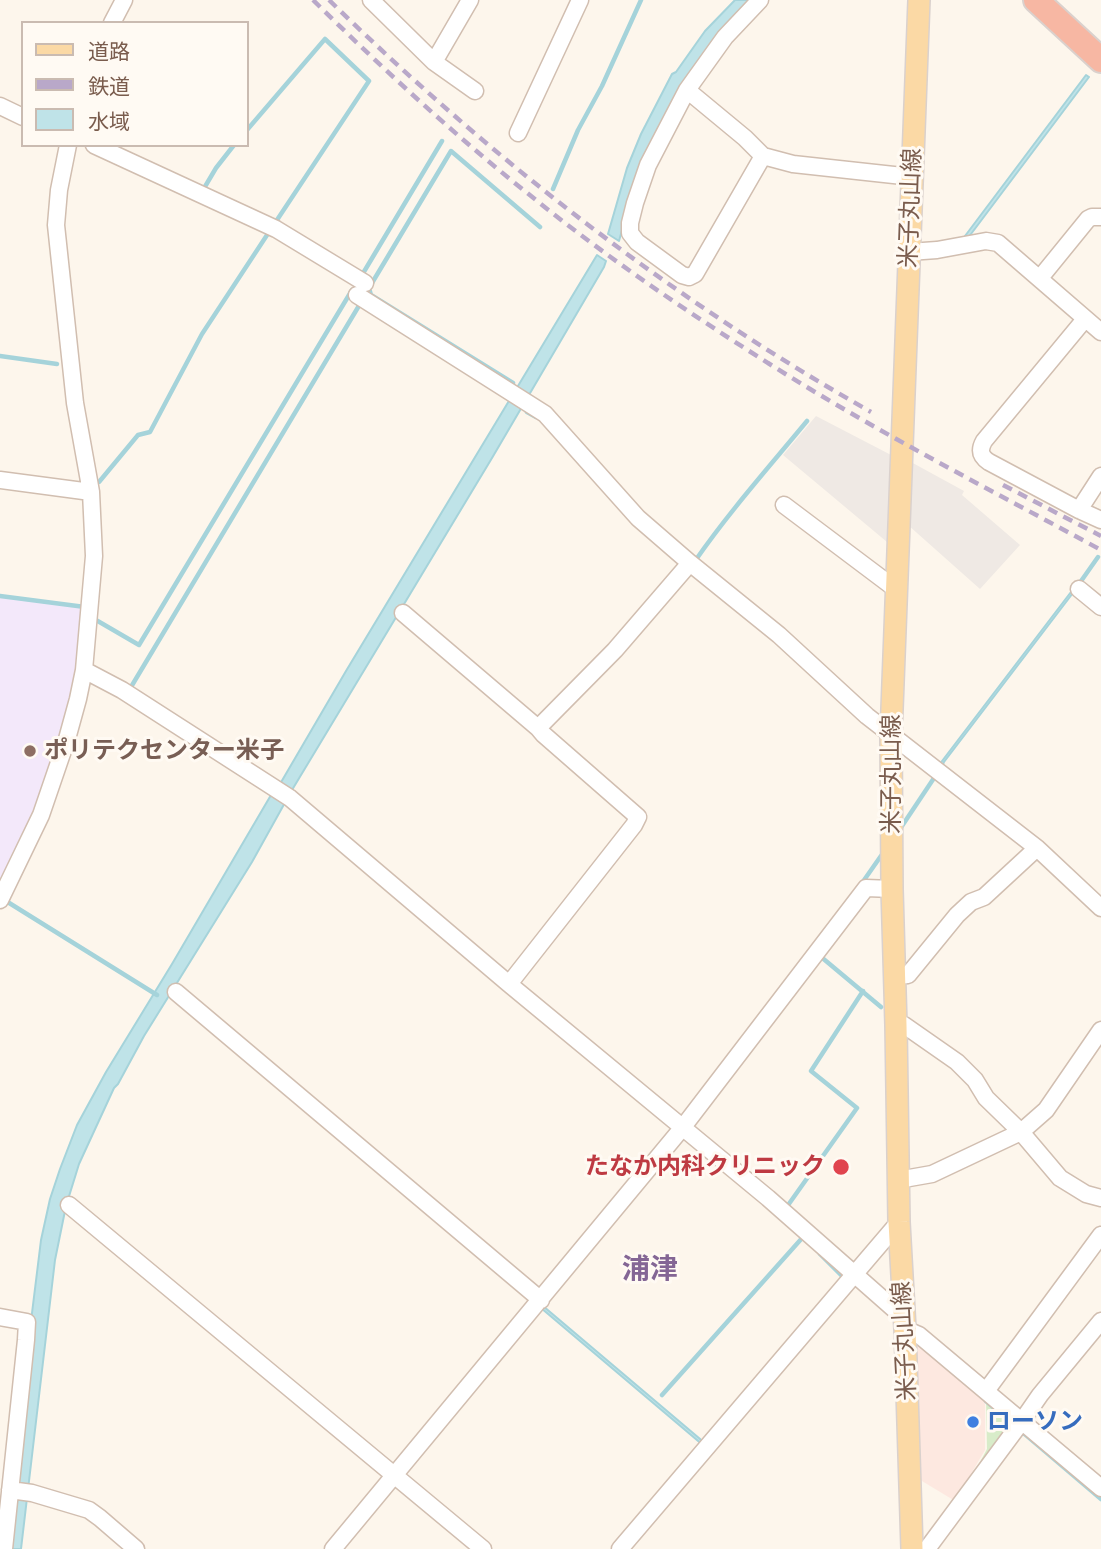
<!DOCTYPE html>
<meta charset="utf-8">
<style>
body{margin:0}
#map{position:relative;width:1101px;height:1549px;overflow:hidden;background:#fdf6ec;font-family:"PT Sans","Noto Sans JP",sans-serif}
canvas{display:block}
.legend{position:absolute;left:21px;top:21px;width:228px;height:126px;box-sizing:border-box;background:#fffaf3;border:2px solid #cabbb1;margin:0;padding:9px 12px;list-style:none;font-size:21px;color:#7a5c4d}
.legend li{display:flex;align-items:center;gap:14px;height:35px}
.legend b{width:35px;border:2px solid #cabbb1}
</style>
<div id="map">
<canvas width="1101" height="1549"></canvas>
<ul class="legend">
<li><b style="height:9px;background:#fbd9a5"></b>道路</li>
<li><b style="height:9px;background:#b9a8c9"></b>鉄道</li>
<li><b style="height:19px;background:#bfe3e8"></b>水域</li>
</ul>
</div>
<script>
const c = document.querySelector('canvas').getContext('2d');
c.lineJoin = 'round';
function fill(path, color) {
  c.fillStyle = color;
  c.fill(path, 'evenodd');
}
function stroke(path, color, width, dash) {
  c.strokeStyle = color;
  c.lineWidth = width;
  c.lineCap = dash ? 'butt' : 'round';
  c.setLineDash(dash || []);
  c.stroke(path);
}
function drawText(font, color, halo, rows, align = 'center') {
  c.font = font + ' "PT Sans","Noto Sans JP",sans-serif';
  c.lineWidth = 6;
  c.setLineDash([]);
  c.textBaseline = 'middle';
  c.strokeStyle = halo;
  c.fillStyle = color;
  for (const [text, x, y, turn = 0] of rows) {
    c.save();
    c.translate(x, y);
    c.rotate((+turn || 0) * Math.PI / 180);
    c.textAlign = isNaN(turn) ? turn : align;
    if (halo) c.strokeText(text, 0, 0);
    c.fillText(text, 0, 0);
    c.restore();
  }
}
const commercial = new Path2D(`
 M916 1340 985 1396V1450L955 1501 917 1478 913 1342Z`);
const industrial = new Path2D(`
 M816 416 893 456 887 542 783 455Z
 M911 462 964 491 962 495 1020 545 980 589 908 525Z`);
const education = new Path2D(`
 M0 597 86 609 82 661 55 765 0 890Z`);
const green = new Path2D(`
 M986 1397 1017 1423 973 1475 987 1449Z`);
const water = new Path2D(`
 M735 0H751L692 69 669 108 653 138 637 176 619 241 608 234 627 168 641 134 672 74 676 72 705 31Z
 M1086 75 1089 77 968 238 965 236Z
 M597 255 606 261 604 267 492 458 292 790 252 862 144 1036 118 1084 114 1088 79 1164 66 1206 55 1260 21 1549H7L32 1313 41 1240 50 1199 60 1169 77 1125 106 1072 172 964 271 795 280 784 346 671Z
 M1074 588 1076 589 944 762 942 767 939 765Z
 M543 1306 706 1444 704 1446 541 1308Z`);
const stream = new Path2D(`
 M247 130 325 39 369 81 275 223
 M553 189 578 130 602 86 641 0
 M203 190 216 168 234 145
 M362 275 442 141
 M0 356 57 364
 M513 383 371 295 369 288 451 151 540 227
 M527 412 536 417
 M95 482H99L138 435 150 432 202 334 269 232
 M695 561C729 512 769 467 807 421
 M1079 584 1098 557
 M0 596 85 607
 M96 620 139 645 352 290
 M131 687 360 304
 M900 829 936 775
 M862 883 883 853
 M6 901 157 995
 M820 956 881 1007
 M786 1208 857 1108 811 1071 863 991
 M820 1254 844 1278
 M662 1395 803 1237
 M986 1401 1012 1423
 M1020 1430 1101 1499`);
const minor = new Path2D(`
 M371 0 434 62 475 91
 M760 0 725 37 687 90 648 165 635 203 630 223V233L637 242 682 275 689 277 695 274 763 156
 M112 23 124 0
 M434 62 470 0
 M687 90 745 138 763 156 793 164 912 177
 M0 106 23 117
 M518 133 580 0
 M94 145 276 229 365 283
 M909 252 937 250 986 241 998 243 1101 332
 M1040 278 1088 219 1092 217H1101
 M357 295 545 414 638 518 690 563 779 635 867 716 1037 848 1101 908
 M1085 319 984 441C979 450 980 456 989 462L1079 510 1101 520
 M0 480 91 492
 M784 505 897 590
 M1079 510 1101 476
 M1079 589 1101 607
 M403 613 538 728 543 734 638 817 634 825 509 984
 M84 670 122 690 290 798 509 984 768 1198 894 1309 904 1312
 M538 728 615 650 690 563
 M0 900 41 815 67 739 78 699 84 670 94 556 91 492 75 403 56 225 59 190 68 145
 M895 976 908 975 957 915 971 902 984 897 1037 848
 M176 992 541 1300
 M896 1025H904L957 1062 975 1080 986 1098 1021 1132 1060 1178 1086 1194 1101 1198
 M898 1180 932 1174 1021 1132 1046 1110 1101 1030
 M69 1205 483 1549
 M0 1317 27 1322 26 1340 4 1549
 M905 1329 919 1335 1101 1488
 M986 1391 1101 1235
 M10 1490 32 1493 89 1510 100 1518 136 1549
 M333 1549 683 1127 866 888 892 889
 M620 1549 899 1222
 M927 1549 1022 1421 1040 1395 1101 1321`);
const major = new Path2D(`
 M912 1549 905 1329 899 1222 896 1025 892 889 891 735 919 0`);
const highway = new Path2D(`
 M1036 0 1101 60`);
const rail = new Path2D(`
 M313 0C381 67 451 132 526 192 602 254 684 310 768 363 875 431 989 489 1101 550
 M329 0C494 161 670 298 871 412
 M1003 485 1101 536`);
const markers = [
 [30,751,7,"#8d6e63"],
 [841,1167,9,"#e0444e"],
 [973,1422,7,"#3f7fe0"]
];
const streetNames = [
 ["米子丸山線",911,208,-88],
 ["米子丸山線",892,774,-90],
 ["米子丸山線",905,1341,-93]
];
const educationNames = [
 ["ポリテクセンター米子",44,751]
];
const healthNames = [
 ["たなか内科クリニック",825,1167]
];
const shopNames = [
 ["ローソン",987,1422]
];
const quarterNames = [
 ["浦津",650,1270]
];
fill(commercial, '#fde8e0');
fill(industrial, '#efe9e4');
fill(education, '#f3e8fa');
fill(green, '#d8ecc9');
fill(water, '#bfe3e8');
stroke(water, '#a5d3da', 2);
stroke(stream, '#a5d3da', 4.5);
stroke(minor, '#d1beb0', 19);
stroke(major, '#dad1cd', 24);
stroke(highway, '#dad1cd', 28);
stroke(minor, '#fff', 16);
stroke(major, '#fbd9a5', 21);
stroke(highway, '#f7b7a3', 24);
stroke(rail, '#b9a8c9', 4.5, [10, 7]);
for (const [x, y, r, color] of markers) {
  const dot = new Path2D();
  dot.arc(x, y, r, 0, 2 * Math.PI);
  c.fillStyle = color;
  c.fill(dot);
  stroke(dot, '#fffaf3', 2.5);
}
drawText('24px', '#7a5c4d', '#fffaf3', streetNames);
drawText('bold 24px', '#785e54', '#fffaf3', educationNames, 'left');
drawText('bold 24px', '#be3a42', '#fffaf3', healthNames, 'right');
drawText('bold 24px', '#366cbe', '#fffaf3', shopNames, 'left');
drawText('bold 28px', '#846695', '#fffaf3', quarterNames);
</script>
